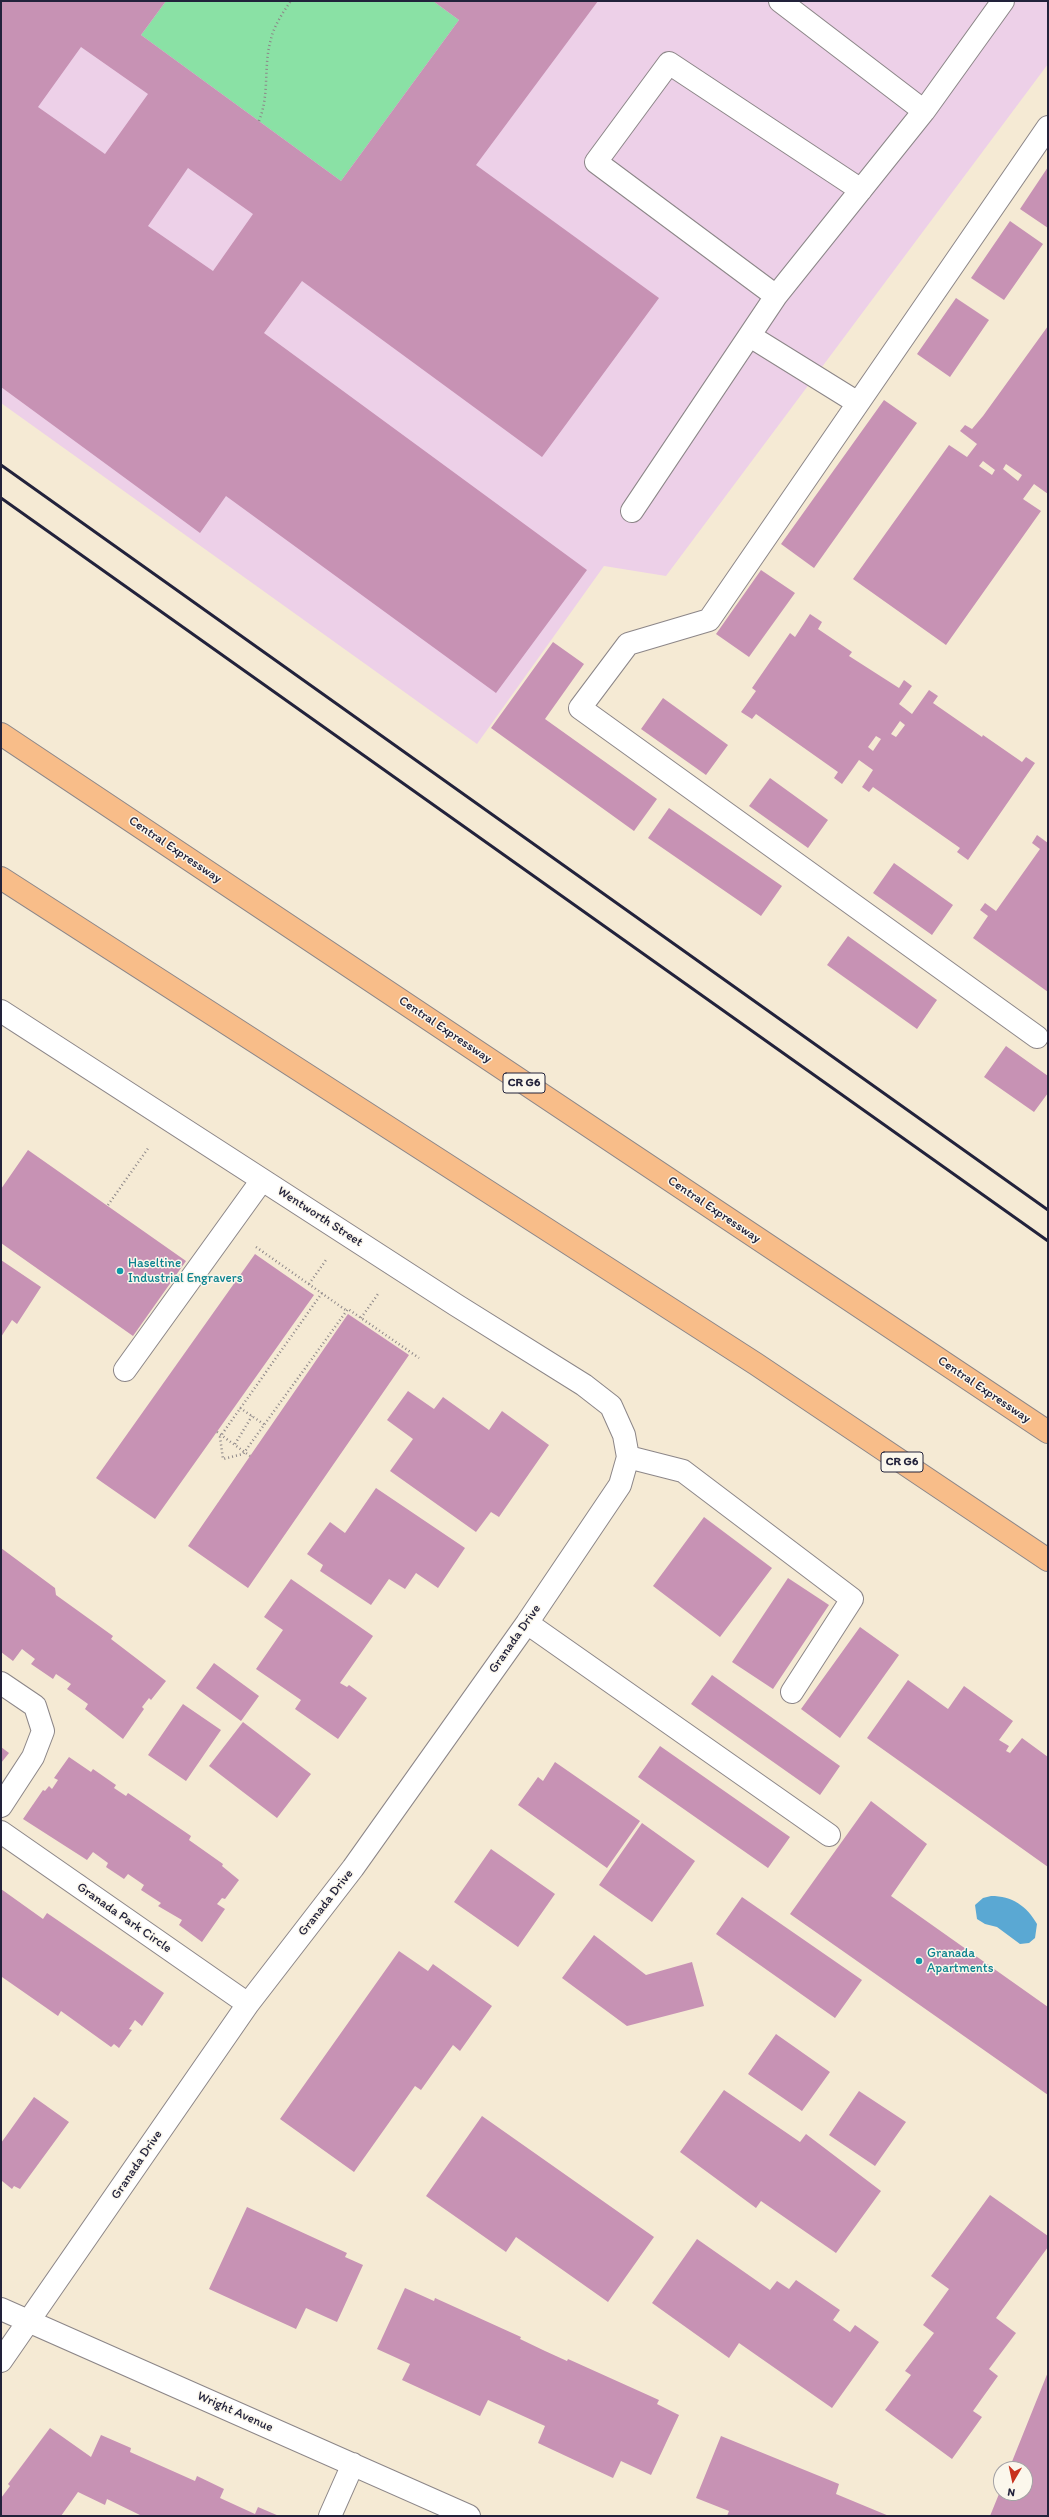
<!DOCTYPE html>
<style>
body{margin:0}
#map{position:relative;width:1049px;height:2517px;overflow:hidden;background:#f5ead4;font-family:Itim,sans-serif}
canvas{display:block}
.frame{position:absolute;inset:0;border:2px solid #22223b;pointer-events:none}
.north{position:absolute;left:993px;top:2461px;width:40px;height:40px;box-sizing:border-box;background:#fbf7ec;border:1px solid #a4a2a5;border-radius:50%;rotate:189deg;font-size:11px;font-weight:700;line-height:16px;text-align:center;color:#22223b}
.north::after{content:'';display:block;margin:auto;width:14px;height:18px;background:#c8321e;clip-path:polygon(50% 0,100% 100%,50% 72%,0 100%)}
</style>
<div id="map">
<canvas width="1049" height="2517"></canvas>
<div class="frame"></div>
<div class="north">N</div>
</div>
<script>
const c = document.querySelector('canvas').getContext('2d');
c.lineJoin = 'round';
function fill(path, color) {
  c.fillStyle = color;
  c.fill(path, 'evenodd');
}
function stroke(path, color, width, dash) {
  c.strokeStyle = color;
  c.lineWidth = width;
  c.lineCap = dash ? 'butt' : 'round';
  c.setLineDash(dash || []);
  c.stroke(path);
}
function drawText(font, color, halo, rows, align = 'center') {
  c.font = font + ' Itim,sans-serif';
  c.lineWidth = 3;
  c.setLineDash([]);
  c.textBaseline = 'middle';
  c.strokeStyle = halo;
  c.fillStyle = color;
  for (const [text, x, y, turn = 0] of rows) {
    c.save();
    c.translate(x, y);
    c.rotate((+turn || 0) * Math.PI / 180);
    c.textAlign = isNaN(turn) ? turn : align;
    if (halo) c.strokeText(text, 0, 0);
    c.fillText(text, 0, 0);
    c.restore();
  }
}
const built = new Path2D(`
 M1 1H1048V64L666 576 604 566 477 744 1 403Z`);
const green = new Path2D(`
 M166 1H433L459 20 341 181 141 35Z`);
const water = new Path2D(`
 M991 1896C1012 1896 1027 1906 1037 1924L1035 1938 1029 1943 1020 1944 997 1927 985 1924 977 1919 975 1905 983 1898Z`);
const building = new Path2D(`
 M1 1H166L141 35 341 181 459 20 433 1H598L476 165 659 298 542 457 302 281 264 333 587 570 496 693 226 496 200 533 1 387ZM81 47 148 94 105 154 38 107ZM188 168 253 214 213 271 148 226Z
 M1048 167V228L1020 209Z
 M1010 221 1043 244 1004 300 971 278Z
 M956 298 989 320 950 377 917 354Z
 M1048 326V494L1034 484 1023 499 1041 511 946 645 853 579 949 445 967 457 977 444 960 431 965 425 972 429 983 416ZM983 461 995 470 992 475 979 466ZM1006 464 1022 475 1018 481 1003 469Z
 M884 400 917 423 814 568 781 544Z
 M761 570 795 593 749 657 716 634Z
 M810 614 822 622 818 629 852 652 849 656 899 688 904 680 912 686 899 704 912 714 929 690 938 696 933 703 982 737 983 735 1022 762 1026 757 1035 763 968 860 957 852 960 848 873 787 869 792 862 787 873 770 859 760 842 784 834 778 838 772 756 714 752 719 741 712 756 691 752 688 790 633 795 637ZM900 721 905 725 896 737 891 734ZM876 736 881 739 873 751 868 747Z
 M553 642 584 664 545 719 657 799 634 831 491 728Z
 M663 698 728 745 706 775 641 729Z
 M770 778 828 820 808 848 749 806Z
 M669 808 782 886 761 916 648 838Z
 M1037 835 1048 843V992L973 938 988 916 980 910 985 903 996 911 1040 849 1032 843Z
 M894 863 953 905 932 935 873 893Z
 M848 936 937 1000 917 1029 827 965Z
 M1006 1046 1048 1076V1093L1034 1112 984 1077Z
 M28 1150 186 1261 133 1336 1 1243V1189Z
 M255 1254 314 1295 155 1519 96 1478Z
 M1 1260 41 1287 17 1324 12 1320 1 1337Z
 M348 1314 409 1355 248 1588 188 1546Z
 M408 1391 434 1409 443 1397 489 1430 502 1411 549 1445 499 1517 491 1512 476 1532 390 1471 413 1439 387 1420Z
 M376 1488 465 1548 438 1588 416 1573 405 1589 389 1579 371 1605 320 1571 323 1565 307 1554 330 1522 345 1533Z
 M704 1517 772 1568 720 1637 653 1586Z
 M1 1548 55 1588 56 1595 113 1636 111 1639 166 1681 151 1700 149 1698 142 1707 144 1709 123 1739 85 1709 88 1704 67 1689 71 1684 56 1674 53 1679 31 1664 35 1659 22 1649 13 1661 1 1652Z
 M788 1578 829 1605 773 1689 732 1662Z
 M291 1579 373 1636 340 1683 347 1687 349 1685 367 1698 338 1739 295 1709 301 1700 256 1669 283 1630 264 1617Z
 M860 1627 899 1655 840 1738 801 1709Z
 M214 1663 259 1696 241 1721 196 1688Z
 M712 1675 840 1766 820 1795 691 1704Z
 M908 1680 948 1709 964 1686 1013 1721 999 1740 1009 1746 1006 1751 1010 1753 1022 1738 1048 1757V1867L867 1738Z
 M183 1704 221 1730 186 1781 148 1755Z
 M243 1722 311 1774 277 1818 209 1766Z
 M660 1746 790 1837 768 1868 638 1777Z
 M1 1747 9 1753 1 1763Z
 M69 1757 91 1772 93 1769 116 1785 114 1788 126 1796 128 1793 191 1836 189 1840 223 1864 222 1866 239 1880 225 1899 222 1898 217 1904 225 1909 202 1942 179 1925 182 1920 158 1906 161 1903 141 1890 144 1885 128 1874 124 1879 106 1867 108 1863 93 1852 87 1860 23 1819 43 1790 45 1791 49 1786 52 1789 58 1780 54 1778Z
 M555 1762 640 1821 607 1868 518 1805 538 1777 543 1781Z
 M871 1801 927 1844 891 1896 1048 2007V2095L790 1914Z
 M642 1823 695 1861 652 1922 599 1885Z
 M491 1849 555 1894 518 1947 454 1902Z
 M1 1889 43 1919 47 1913 164 1993 142 2026 135 2020 129 2029 132 2030 119 2048 114 2044 111 2047 61 2011 58 2016 2 1977 1 1979Z
 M742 1897 862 1980 835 2018 716 1934Z
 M594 1935 646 1975 692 1962 704 2006 627 2026 562 1978Z
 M399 1951 428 1971 433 1964 492 2006 460 2051 453 2045 421 2090 415 2086 354 2172 280 2119Z
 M776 2034 830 2072 802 2111 748 2074Z
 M724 2090 800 2142 806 2134 881 2191 836 2253 761 2201 756 2208 680 2152Z
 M859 2091 906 2122 875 2166 829 2135Z
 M34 2097 69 2122 20 2189 14 2186 12 2189 2 2181 1 2183V2143Z
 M482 2116 654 2237 608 2302 516 2237 506 2252 426 2196Z
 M990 2195 1048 2236V2247L996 2318 1016 2333 989 2369 998 2376 973 2411 982 2417 952 2459 885 2410 911 2375 905 2371 934 2333 923 2325 949 2289 931 2276Z
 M247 2207 347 2253 345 2257 363 2265 337 2322 306 2308 296 2329 209 2289Z
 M697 2239 770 2290 777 2281 789 2289 796 2280 840 2310 833 2320 850 2332 855 2325 879 2342 832 2408 739 2343 729 2358 652 2303Z
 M405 2288 434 2301 435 2298 521 2337 520 2339 545 2351 567 2361 568 2359 659 2400 657 2404 679 2415 651 2475 621 2461 613 2478 538 2443 545 2426 488 2400 480 2416 402 2380 410 2364 377 2349Z
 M1048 2372V2516H990L1001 2489V2493H1025V2469H1009Z
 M50 2428 91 2457 101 2435 131 2448 130 2452 195 2481 197 2476 224 2489 220 2498 255 2514 258 2507 279 2516H142L107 2499 105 2505 78 2492 61 2516H1V2498L10 2486 8 2484Z
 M721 2436 839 2484 836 2494 889 2516H727L729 2511 696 2498Z`);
const path = new Path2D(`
 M259 121C270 94 263 66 271 39 274 26 283 12 291 1
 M108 1205 149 1147
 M256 1247 347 1311
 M309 1284 326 1260
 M322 1293 220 1437 223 1459 243 1454 348 1309 419 1358
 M361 1318 378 1294
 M240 1408 265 1425
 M235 1444 252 1416`);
const minor = new Path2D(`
 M780 1 924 111 1003 1
 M861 190 669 63 596 162 776 296 924 111
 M750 336 858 403
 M632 511 776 296
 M1 1011 456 1305 584 1385 611 1406 624 1435 628 1457 620 1485 527 1623 353 1868 248 2004 1 2361
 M1037 1037 580 708 628 644 709 620 1048 127
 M125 1370 262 1180
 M628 1457 683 1471 852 1599 792 1692
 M527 1623 829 1835
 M1 1683 35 1706 43 1731 33 1757 1 1806
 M1 1832 248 2004
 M1 2309 469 2516
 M330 2516 353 2464`);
const highway = new Path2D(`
 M1 734 1048 1432
 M1 878 756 1364 1048 1560`);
const rail = new Path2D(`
 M1 465 1048 1210
 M1 498 1048 1241`);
const pathBridge = new Path2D(`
 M217 1432 250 1456`);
const markers = [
 [120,1271,4,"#0f9aa8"],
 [919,1961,4,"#0f9aa8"]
];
const shields = [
 [524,1083,42],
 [902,1462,42]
];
const shieldNames = [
 ["CR G6",524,1083],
 ["CR G6",902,1462]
];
const streetNames = [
 ["Central Expressway",175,850,34],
 ["Central Expressway",445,1030,34],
 ["Central Expressway",714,1210,34],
 ["Wentworth Street",320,1217,33],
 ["Central Expressway",984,1390,34],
 ["Granada Drive",515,1639,-55],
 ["Granada Drive",326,1903,-52],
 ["Granada Park Circle",124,1918,35],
 ["Granada Drive",137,2165,-56],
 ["Wright Avenue",235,2412,24]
];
const cultureNames = [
 ["Haseltine",128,1264],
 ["Industrial Engravers",128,1279],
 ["Granada",927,1954],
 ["Apartments",927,1969]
];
fill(built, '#edd0e8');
fill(green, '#8ae1a5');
fill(water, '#5aa8d3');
fill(building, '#c792b4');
stroke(minor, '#8c8688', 24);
stroke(highway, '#8c8688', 24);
stroke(path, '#8c8688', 2.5, [1, 3]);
stroke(minor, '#fff', 22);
stroke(highway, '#f8bd89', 22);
stroke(rail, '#22223b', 3);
stroke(pathBridge, '#8c8688', 2.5, [1, 3]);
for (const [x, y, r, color] of markers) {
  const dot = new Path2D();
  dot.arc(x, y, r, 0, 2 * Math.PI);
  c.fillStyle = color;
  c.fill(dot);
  stroke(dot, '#fbf7ec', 1.5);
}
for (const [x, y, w] of shields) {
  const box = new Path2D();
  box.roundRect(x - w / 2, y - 10, w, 20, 3);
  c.fillStyle = '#fbf7ec';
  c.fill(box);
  stroke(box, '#22223b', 1);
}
drawText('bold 12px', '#22223b', null, shieldNames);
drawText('13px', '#22223b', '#fbf7ec', streetNames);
drawText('13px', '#0d838f', '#fbf7ec', cultureNames, 'left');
</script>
